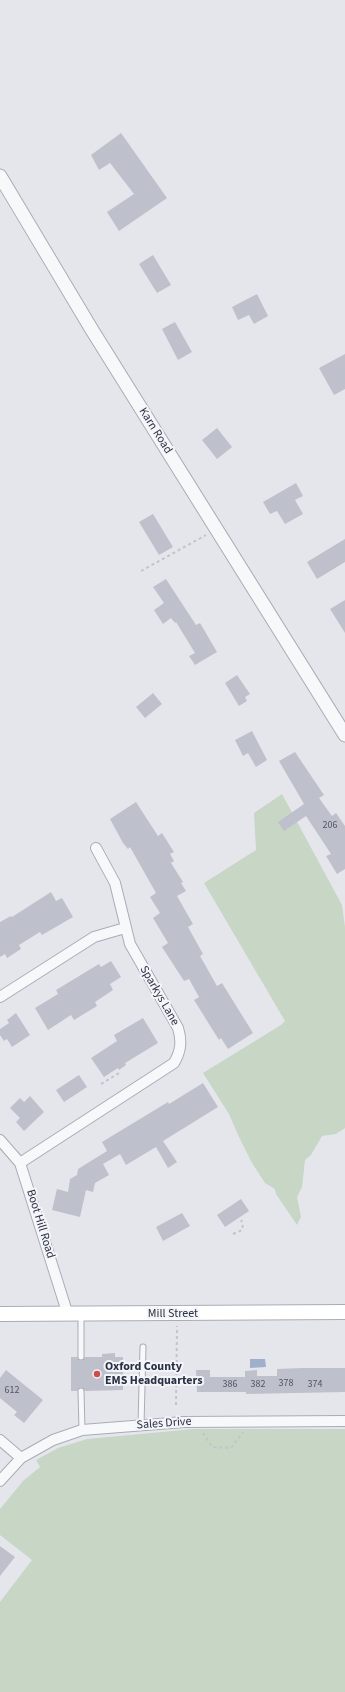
<!DOCTYPE html>
<style>
body{margin:0}
canvas{display:block;background:#e4e6ec}
</style>
<canvas width="345" height="1692"></canvas>
<script>
const c = document.querySelector('canvas').getContext('2d');
c.lineJoin = 'round';
function fill(path, color) {
  c.fillStyle = color;
  c.fill(path, 'evenodd');
}
function stroke(path, color, width, dash) {
  c.strokeStyle = color;
  c.lineWidth = width;
  c.lineCap = dash ? 'butt' : 'round';
  c.setLineDash(dash || []);
  c.stroke(path);
}
function drawText(font, color, halo, rows, align = 'center') {
  c.font = font + ' "Source Sans 3",sans-serif';
  c.lineWidth = 4;
  c.setLineDash([]);
  c.textBaseline = 'middle';
  c.strokeStyle = halo;
  c.fillStyle = color;
  for (const [text, x, y, turn = 0] of rows) {
    c.save();
    c.translate(x, y);
    c.rotate((+turn || 0) * Math.PI / 180);
    c.textAlign = isNaN(turn) ? turn : align;
    if (halo) c.strokeText(text, 0, 0);
    c.fillText(text, 0, 0);
    c.restore();
  }
}
const green = new Path2D(`
 M282 794 342 905 345 927V1128L336 1134 322 1136 311 1155 305 1160 302 1187 297 1197 301 1217 297 1225 276 1194 275 1189 265 1183 252 1163 239 1137 229 1114 203 1073 281 1025 285 1021 204 883 256 850 254 813Z
 M194 1429H345V1692H0V1602L32 1560 0 1535V1509L23 1481 40 1467 36 1460 58 1448 87 1439Z`);
const water = new Path2D(`
 M250 1359H265L266 1367 250 1368Z`);
const building = new Path2D(`
 M121 133 167 198 119 231 107 212 134 194 110 163 99 170 91 155Z
 M153 255 171 285 157 293 139 264Z
 M257 294 268 316 254 324 249 315 238 320 232 307Z
 M175 322 192 352 178 360 162 329Z
 M345 354V389L334 395 319 368Z
 M217 428 232 447 217 459 202 440Z
 M296 483 303 496 295 500 303 514 285 524 277 511 270 514 263 502Z
 M153 514 173 547 159 555 139 522Z
 M345 539V562L317 579 307 562Z
 M166 579 196 625 200 623 217 652 195 665 189 656 195 653 176 622 175 623 171 618 163 624 154 610 164 603 153 587Z
 M345 600V633L330 609Z
 M237 675 250 694 245 697 247 701 239 706 225 683Z
 M153 693 162 704 145 718 136 707Z
 M252 731 267 760 256 767 248 753 243 756 235 740Z
 M295 752 324 795 319 798 332 816 336 813 345 826V869L337 874 326 856 331 854 306 816 284 831 278 822 304 804 279 761Z
 M136 802 158 836 162 833 174 852 170 854 174 861 171 863 183 882 181 883 186 891 177 896 193 924 188 927 203 954 200 956 217 986 222 983 253 1033 228 1049 221 1038 219 1040 194 1000 199 997 189 979 184 981 162 947 168 943 153 918 160 913 150 897 156 893 130 847 128 849 123 843 110 819Z
 M51 892 56 901 62 898 73 917 42 935 40 932 19 945 21 949 7 958 5 954 0 957V922L11 916 12 917Z
 M111 961 121 977 110 984 113 990 95 1002 97 1006 74 1020 71 1015 48 1030 35 1008 58 994 56 990 99 964 101 967Z
 M16 1013 30 1035 12 1047 7 1039 4 1041 0 1035V1029L9 1023 7 1020Z
 M143 1018 158 1043 125 1063 126 1065 119 1070 118 1068 104 1077 91 1058 117 1041 114 1035Z
 M79 1075 87 1087 64 1102 56 1090Z
 M203 1083 218 1107 163 1141 177 1162 168 1168 156 1147 126 1165 120 1154 103 1164 109 1175 95 1183 93 1192 86 1190 80 1217 52 1210 57 1189 68 1192 70 1179 77 1175 78 1169 107 1151 102 1142 168 1102 169 1104Z
 M30 1096 44 1112 24 1131 16 1122 20 1118 10 1108 20 1098 24 1102Z
 M241 1199 249 1211 225 1227 217 1215Z
 M182 1213 190 1226 163 1241 156 1227Z
 M115 1353V1357H123V1390L85 1391 81 1387 77 1391H71V1357H77L81 1361 85 1357H102V1354Z
 M303 1368H345V1392L246 1394V1392H197L196 1370H210V1377H245V1371L257 1370V1376H277V1369Z
 M6 1370 43 1400 24 1423 14 1415 17 1412 0 1398V1378Z
 M0 1546 15 1557 0 1576Z`);
const path = new Path2D(`
 M141 571 206 535
 M101 1084 119 1073 117 1071
 M233 1234 242 1230 243 1224 241 1220
 M176 1405 177 1326
 M203 1433 212 1447 231 1448 243 1432`);
const service = new Path2D(`
 M81 1315V1357
 M81 1391 82 1430
 M141 1425 143 1347`);
const minor = new Path2D(`
 M0 997 94 937 125 928
 M0 1140 20 1163 68 1315
 M20 1163 174 1063C181 1051 182 1041 178 1028L130 944 115 883 96 848
 M0 1440 21 1458
 M0 1481 21 1458 53 1440 82 1430 184 1422 345 1421`);
const tertiary = new Path2D(`
 M0 176 92 330 345 735`);
const secondary = new Path2D(`
 M0 1314 345 1312`);
const markers = [
 [97,1374,4,"#ce4c4e"]
];
const numberNames = [
 ["206",330,826],
 ["378",286,1384],
 ["386",230,1385],
 ["382",258,1385],
 ["374",315,1385],
 ["612",12,1391]
];
const streetNames = [
 ["Karn Road",155,431,58],
 ["Sparkys Lane",159,996,60],
 ["Boot Hill Road",40,1224,73],
 ["Mill Street",173,1314],
 ["Sales Drive",164,1424,-4]
];
const poiNames = [
 ["Oxford County",105,1367],
 ["EMS Headquarters",105,1381]
];
fill(green, '#c7d6c5');
fill(water, '#a0afcb');
fill(building, '#bec1cc');
stroke(service, '#a9acb6', 7);
stroke(minor, '#a9acb6', 12);
stroke(tertiary, '#a9acb6', 15);
stroke(secondary, '#a9acb6', 16);
stroke(path, '#c2c4cb', 2, [3, 3]);
stroke(service, '#f7f8fa', 5);
stroke(minor, '#f7f8fa', 10);
stroke(tertiary, '#f7f8fa', 13);
stroke(secondary, '#fff', 14);
for (const [x, y, r, color] of markers) {
  const dot = new Path2D();
  dot.arc(x, y, r, 0, 2 * Math.PI);
  c.fillStyle = color;
  c.fill(dot);
  stroke(dot, '#f4f5f9', 1.5);
}
drawText('10px', '#505566', null, numberNames);
drawText('12px', '#2b3144', '#f4f5f9', streetNames);
drawText('bold 12px', '#2b3144', '#f4f5f9', poiNames, 'left');
</script>
